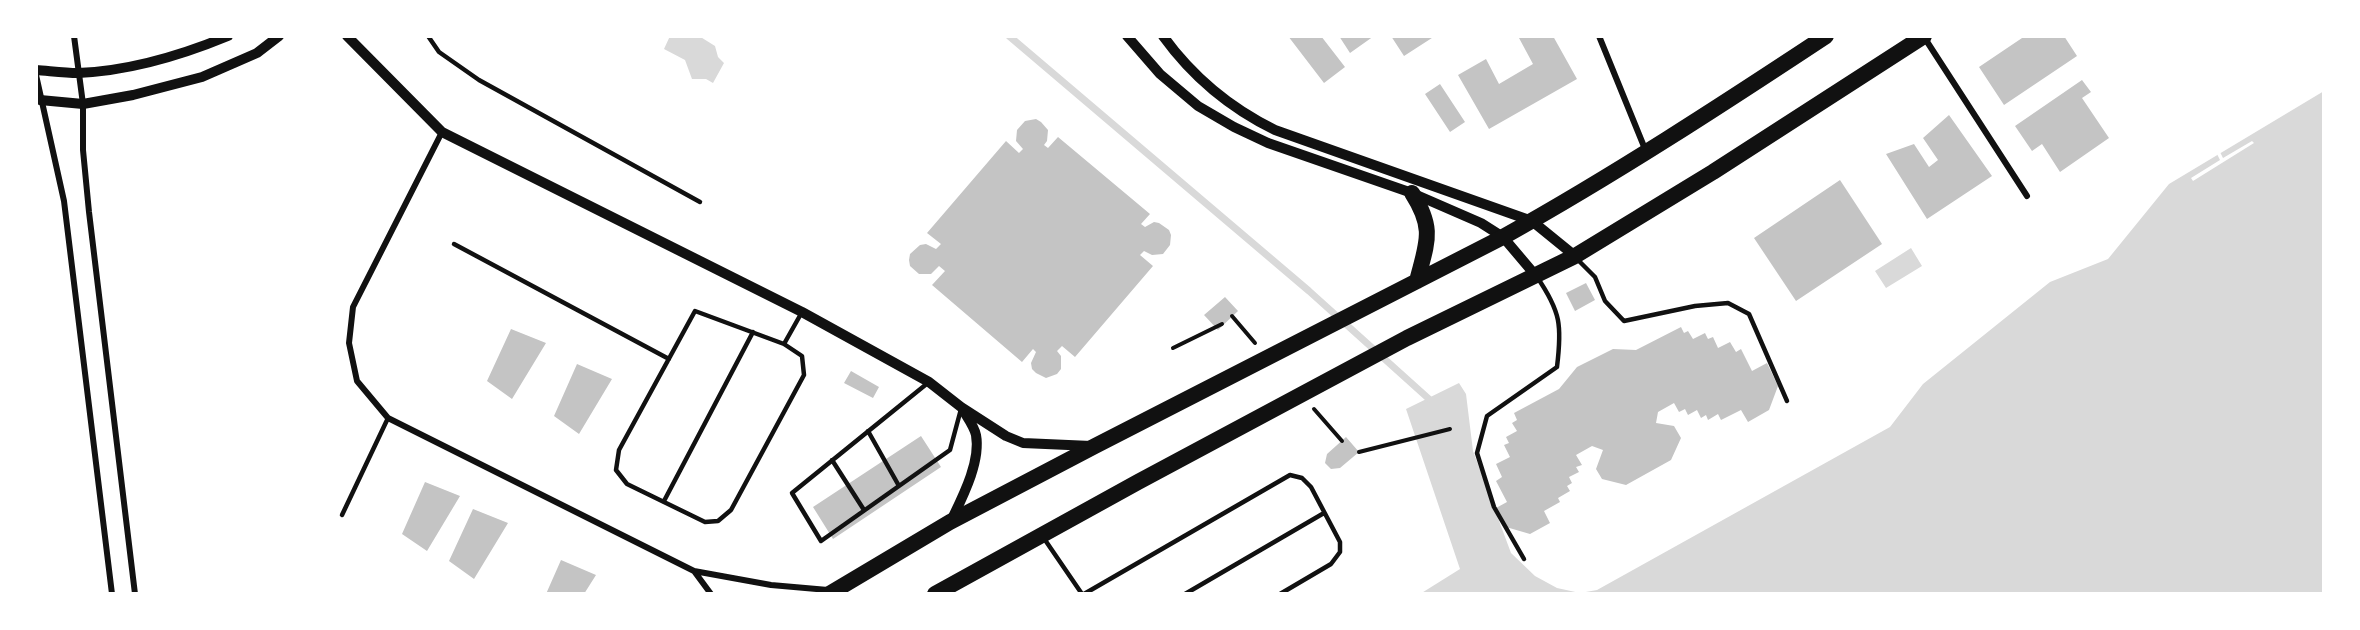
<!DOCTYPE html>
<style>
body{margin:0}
#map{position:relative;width:2360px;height:630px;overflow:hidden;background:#fff;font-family:Jost,sans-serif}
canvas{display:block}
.frame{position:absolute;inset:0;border:38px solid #fff;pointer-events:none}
</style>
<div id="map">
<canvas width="2360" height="630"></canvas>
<div class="frame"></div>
</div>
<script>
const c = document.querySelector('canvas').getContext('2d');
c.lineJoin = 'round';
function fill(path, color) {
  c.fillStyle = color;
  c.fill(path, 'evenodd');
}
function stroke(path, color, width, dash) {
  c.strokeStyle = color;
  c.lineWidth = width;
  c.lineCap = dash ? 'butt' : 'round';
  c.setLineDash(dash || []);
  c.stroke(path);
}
const water = new Path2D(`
 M670 36H699L715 46 718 57 724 63 713 83 706 79H692L685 60 664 49Z
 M2324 91V594H1420L1460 569 1406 409 1459 383 1466 394 1473 451 1511 553 1535 576 1557 588 1580 593 1597 590 1890 427 1923 384 2050 282 2108 259 2169 184Z
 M1911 248 1922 266 1886 288 1875 271Z`);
const pier = new Path2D(`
 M2252 141 2254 143 2193 181 2191 178 2220 160 2217 154 2220 152 2223 158Z`);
const stream = new Path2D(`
 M1009 36 1309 291 1429 399`);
const building = new Path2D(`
 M1288 36H1321L1345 67 1324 83Z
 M1339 36H1374L1350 53Z
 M1391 36H1435L1404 56Z
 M1523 36H1553L1577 79 1489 129 1458 75 1486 59 1499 84 1533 64 1519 38Z
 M2025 36H2064L2077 56 2004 105 1979 67Z
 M2082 80 2091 92 2082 98 2109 138 2060 172 2042 144 2032 151 2015 126Z
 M1440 84 1465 122 1450 132 1425 94Z
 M1949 115 1992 176 1927 219 1886 154 1914 144 1929 167 1938 160 1923 138Z
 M1036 119 1041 122 1048 130 1047 141 1044 145 1048 148 1058 137 1150 214 1141 224 1145 227 1154 222 1159 223 1169 230 1171 235 1170 245 1163 254 1152 255 1144 251 1140 255 1153 266 1075 357 1062 346 1057 351 1061 356V369L1057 374 1046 378 1036 373 1032 369 1031 363 1036 352 1033 349 1022 362 932 285 945 271 939 266 931 274H919L910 266 909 260 910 254 920 245 926 244 936 249 941 244 927 233 1006 141 1019 153 1023 149 1016 141 1017 130 1025 121Z
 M1840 180 1882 244 1796 301 1754 238Z
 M1586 283 1595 300 1575 311 1566 293Z
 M1225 297 1238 311 1218 330 1204 315Z
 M1681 327 1684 333 1688 331 1693 339 1705 333 1708 339 1713 337 1718 348 1730 342 1736 352 1741 349 1752 371 1767 363 1778 386 1769 410 1748 422 1741 410 1721 420 1718 414 1708 420 1706 415 1701 418 1697 410 1688 415 1685 409 1679 412 1674 403 1658 412 1656 423 1674 426 1681 438 1671 460 1626 485 1602 479 1596 469 1603 450 1592 446 1576 455 1582 465 1576 467 1579 472 1569 477 1572 483 1567 486 1570 491 1558 498 1560 502 1544 511 1550 523 1530 534 1506 527 1496 508 1507 502 1496 481 1502 477 1496 464 1510 457 1504 445 1509 443 1506 437 1517 431 1512 423 1517 420 1514 413 1559 389 1577 367 1613 349 1636 350Z
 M511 329 546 343 512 399 487 381Z
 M577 364 612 379 579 434 554 416Z
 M851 371 879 387 873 398 844 383Z
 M921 436 941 467 833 539 813 507Z
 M1346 437 1359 452 1340 468 1331 469 1325 463 1327 454Z
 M425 482 460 496 427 551 402 534Z
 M473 509 508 523 474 579 449 561Z
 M561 560 596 575 584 594H546Z`);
const path = new Path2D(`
 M1232 316 1255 343
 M1173 348 1222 324
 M1314 409 1342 441
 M1359 452 1450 429`);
const service = new Path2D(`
 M428 36 439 52 479 80 700 202
 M454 244 669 359
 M1577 259 1595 277 1605 301 1624 321 1695 306 1728 303 1749 314 1787 401
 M695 311 784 344 802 356 804 375 731 510 718 521 705 522 627 484 616 470 619 450Z
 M784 344 802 312
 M929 382 792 493 821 541 950 450 961 409
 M868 431 899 486
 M832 460 864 510
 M664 501 753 332
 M342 515 388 418
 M1043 537 1082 594
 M1524 559 1494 507 1477 453 1487 416 1557 367C1562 326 1561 312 1537 277
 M1084 594 1290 475 1302 478 1311 487 1340 542V552L1331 564 1280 594
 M1185 594 1324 513`);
const minor = new Path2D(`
 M74 36 83 104V150L89 212 135 594
 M1599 36 1645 149
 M1924 37 2027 196
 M36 75 64 201 112 594
 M442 132 353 307 349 343 357 381 388 418 694 571 711 594
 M694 571 771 585 828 590`);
const tertiary = new Path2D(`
 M347 36 442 132 802 312 929 382 961 407 1006 436 1023 443 1091 446
 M1127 36 1160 74 1198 106 1234 127 1268 143 1412 193 1481 223 1503 237 1536 276
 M1163 36C1192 76 1230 108 1275 130L1532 221 1575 256
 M36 70C50 71 64 73 78 73 129 71 182 55 228 36
 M36 98 40 100 83 104 133 95 202 77 257 53 279 36
 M951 521C962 498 981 462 976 435 974 426 967 417 963 410`);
const trunk = new Path2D(`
 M1412 193C1435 229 1427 242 1417 281
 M829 594 950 522 1095 446 1503 237C1614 175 1720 106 1826 36
 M935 594 1138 482 1407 338 1575 256 1713 172 1924 36`);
fill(water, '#d9d9d9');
fill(pier, '#fff');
stroke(stream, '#d9d9d9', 7);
fill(building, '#c4c4c4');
stroke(path, '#111', 4);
stroke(service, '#111', 4.5);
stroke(minor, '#111', 6);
stroke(tertiary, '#111', 10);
stroke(trunk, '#111', 16);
</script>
